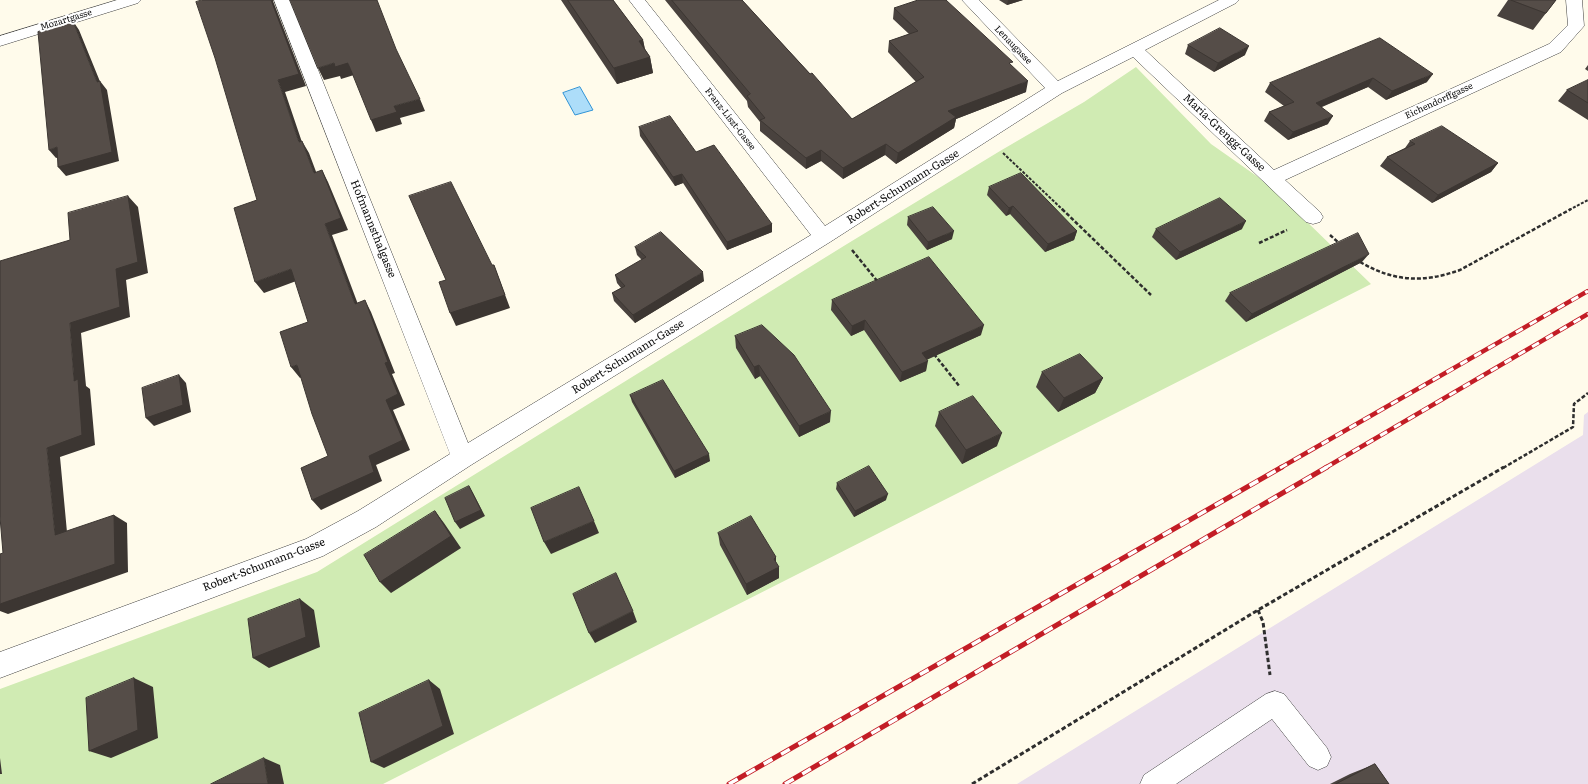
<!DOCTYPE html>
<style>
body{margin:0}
canvas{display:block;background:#fffbeb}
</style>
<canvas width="1588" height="784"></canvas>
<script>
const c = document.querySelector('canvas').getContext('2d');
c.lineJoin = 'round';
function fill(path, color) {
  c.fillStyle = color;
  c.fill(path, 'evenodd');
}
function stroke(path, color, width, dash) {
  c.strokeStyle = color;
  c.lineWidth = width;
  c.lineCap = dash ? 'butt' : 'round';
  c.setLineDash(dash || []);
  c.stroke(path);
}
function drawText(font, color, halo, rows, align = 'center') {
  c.font = font + ' Literata,serif';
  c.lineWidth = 4;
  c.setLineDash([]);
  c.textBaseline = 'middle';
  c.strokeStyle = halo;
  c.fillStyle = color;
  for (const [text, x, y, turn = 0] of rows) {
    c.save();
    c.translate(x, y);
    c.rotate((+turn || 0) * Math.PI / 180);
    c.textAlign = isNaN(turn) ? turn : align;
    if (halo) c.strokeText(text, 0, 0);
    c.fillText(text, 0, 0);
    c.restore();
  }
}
const industrial = new Path2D(`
 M1588 412V784H1017L1583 435 1584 415Z`);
const green = new Path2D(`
 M1136 67 1211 144 1268 184 1371 284 383 784H0V689L317 572 847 244 1000 151 1084 102Z`);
const water = new Path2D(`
 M580 87 593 110 575 115 563 93Z`);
const pathFar2 = new Path2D(`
 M1003 153 1063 210
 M1569 210 1588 200`);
const pathFar1 = new Path2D(`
 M1062 209 1151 295
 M1330 235 1340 244
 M1259 243 1287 230
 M852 250 878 282
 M1360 262C1395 282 1423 283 1460 270L1571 209
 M934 354 960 387
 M1503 468 1573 427 1574 404 1588 393`);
const path = new Path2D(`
 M1258 610 1263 622 1270 675
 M972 784 1258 610 1504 467`);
const lane = new Path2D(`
 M1275 691 1284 694 1327 748 1331 757 1327 766 1318 770 1309 766 1272 719 1176 784H1140L1144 775 1266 694Z`);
const street = new Path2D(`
 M117 0H141L138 3 0 46V36Z
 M274 0H290L468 443 811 235 629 0H645L825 226 1045 88 962 0H979L1058 81 1219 0H1239L1236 3 1145 50 1274 170 1549 44 1568 25 1566 0H1582L1584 26 1561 52 1285 180 1320 212 1323 217 1320 222 1313 224 1306 222 1133 57 1062 93 830 242 471 465 376 527 323 556 0 678V652L306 539 358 511 450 454Z`);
const railFar1 = new Path2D(`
 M1280 468 1588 291
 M1325 468 1588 314`);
const rail = new Path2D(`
 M729 784 1282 467
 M785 784 1327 467`);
const wall = new Path2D(`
 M561 0H613L643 40 645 49 650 57 653 73 617 84Z
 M665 0H742L852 119 916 82 888 52 889 41 909 34 893 19 894 8 1012 66 1026 92 956 119 954 128 896 164 885 155 843 179 821 161 806 169 760 131V122L748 107 747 101Z
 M999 0H1023L1007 5Z
 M1508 0H1556L1533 30 1497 16Z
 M1380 38 1427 82 1386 100 1368 87 1322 107 1328 124 1288 140 1264 121 1269 112 1284 106 1265 92 1270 83Z
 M1188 45 1245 55 1214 72 1185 54Z
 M1588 65V71L1585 69Z
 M1588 80V120L1558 101 1567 90Z
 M639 127 696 152 772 224V232L727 250 683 183 675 186 640 136Z
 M1410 141 1498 163 1491 172 1432 203 1380 166 1387 157 1405 148Z
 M989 187 1077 231 1074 240 1045 252 1010 214 1006 216 987 195Z
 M908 217 952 239 927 250 907 225Z
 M1156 229H1242L1176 260 1152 237Z
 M635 247 704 281 635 323 614 301 612 293 621 288 617 283 615 275 642 260 637 255Z
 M1362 262 1246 322 1225 301 1230 293Z
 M832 300 981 335 927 359 926 371 900 382 864 330 851 336 831 310Z
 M735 336 830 422 799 437 760 376 755 379 736 348Z
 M1042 372 1103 378 1095 393 1058 412 1036 387Z
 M630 395 710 461 675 478 632 402Z
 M939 412 997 446 962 464 935 426Z
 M837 483 886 500 854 517 836 489Z
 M718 533 776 562 779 578 747 595 720 545Z
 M1375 764 1389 784H1330L1350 774Z`);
const shadedWall = new Path2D(`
 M271 0H273V1L306 86 285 92 306 154 299 142 278 80Z
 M1008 0H1023L1007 5Z
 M73 21 79 30 101 84 100 81 107 90 119 161 66 176 58 167 97 82Z
 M643 40 646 56 639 41Z
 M1249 46 1245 55 1214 72 1218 63Z
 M650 57 653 73 617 84 614 68Z
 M334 63H348L354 75 341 79 340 76 324 80 318 68Z
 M1433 74 1427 82 1386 100 1392 91Z
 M1373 78 1368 87 1311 111 1316 103Z
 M1028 81 1026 92 956 119 954 128 896 164 898 153 948 111Z
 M420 99 425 111 400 118 402 124 376 132 371 120 394 106Z
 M1333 116 1328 124 1288 140 1293 132Z
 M302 141 309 153 321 185 314 173Z
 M886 144 885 155 843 179V168Z
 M57 147 64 156 56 158 49 150Z
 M821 150V161L806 169V158Z
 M1498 163 1491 172 1432 203 1438 195Z
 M322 170 328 182 348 230 332 235 362 315 355 304 325 224Z
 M682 174 683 183 675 186 673 177Z
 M128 196 138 207 148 273 126 280 130 317 81 333 86 386 90 389 95 445 60 457 68 543 55 535 47 448 74 381 70 323 116 269Z
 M1013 206 1010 214 1006 216 1009 208Z
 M1246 221 1242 229 1176 260 1180 252Z
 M772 224V232L727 250V242Z
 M954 231 952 239 927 250 928 242Z
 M1077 231 1074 240 1045 252 1048 244Z
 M1369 254 1362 262 1246 322 1252 314Z
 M494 265 510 308 456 326 450 313Z
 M291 269 299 280 264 293 255 282Z
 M703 272 704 281 635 323 633 315Z
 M365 300 371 312 395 373 392 374 405 405 393 410 410 450 376 465 382 481 321 510 312 500 369 456 386 400 385 363Z
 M865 320 864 330 851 336 852 326Z
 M984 325 981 335 920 363 922 353Z
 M928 361 926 371 900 382 902 372Z
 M297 365 305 375 300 378 291 367Z
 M759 365 760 376 755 379 754 367Z
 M179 375 186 383 191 412 154 426 146 418Z
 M1103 378 1095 393 1058 412 1064 398Z
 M831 411 830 422 799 437V426Z
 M1002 433 997 446 962 464 966 450Z
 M709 454 710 461 675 478 674 471Z
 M469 486 473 493 485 516 460 529 455 522Z
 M888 494 886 500 854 517 855 511Z
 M435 511 444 523 461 548 391 593 380 582Z
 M114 515 127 523 128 572 8 614 0 611V604Z
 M594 521 599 533 551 554 544 542Z
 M776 557V568L779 567V578L747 595 746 584 774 559Z
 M300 599 314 610 320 647 269 668 253 658Z
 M633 611 637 622 595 643 589 633Z
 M134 678 153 687 158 738 111 758 89 751Z
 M429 680 440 689 454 734 384 768 371 762Z
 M0 758 2 774H0Z
 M264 758 280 765 284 784H268Z`);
const building = new Path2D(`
 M202 0H271L299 74 278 80 299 142 302 141 314 173 322 170 341 218 325 224 355 304 365 300 388 362 385 363 398 394 386 400 403 440 369 456 374 472 312 500 301 468 328 456 312 414 297 365 291 367 280 332 308 322 291 269 255 282 234 208 257 200 215 58 196 2Z
 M290 0H377L396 49 420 99 394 106 397 112 371 120 348 63 335 67 334 63 318 68Z
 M568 0H613L643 40 639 41 650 57 614 68Z
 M672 0H742L810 74 812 73 852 119 924 77 889 41 918 31 894 8 918 0H946L1013 62 1009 63 1028 81 948 111 956 117 898 153 886 144 843 168 821 150 806 158 760 120 765 118 747 96 750 94Z
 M1511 0H1556L1546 13Z
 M73 21 97 82 100 81 112 152 58 167 57 147 49 150 38 32Z
 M1220 28 1249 46 1218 63 1188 45Z
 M1380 38 1433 74 1392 91 1373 78 1316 103 1333 116 1293 132 1269 112 1294 102 1270 83Z
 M1588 80V103L1567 90Z
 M670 116 696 152 714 145 772 224 727 242 682 174 673 177 639 127Z
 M1442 126 1498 163 1438 195 1387 157 1415 144 1410 141Z
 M1021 173 1077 231 1048 244 1013 206 1009 208 989 187Z
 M451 182 492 265H494L505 295 450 313 439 282 446 280 409 196Z
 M128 196 138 262 116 269 120 307 70 323 74 381 78 379 82 435 47 448 55 535 114 515 115 564 0 604V554L3 553 0 517V261L70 240 68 213Z
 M1220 198 1246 221 1180 252 1156 229Z
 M933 207 954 231 928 242 908 217Z
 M661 232 703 272 633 315 612 293 625 286 615 275 646 257 635 247Z
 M1358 233 1369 254 1252 314 1230 293Z
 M929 257 984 325 922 353 928 361 902 372 865 320 852 326 832 300Z
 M762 325 794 355 831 411 799 426 759 365 754 367 735 336Z
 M1080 354 1103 378 1064 398 1042 372Z
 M179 375 183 405 146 418 142 388Z
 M663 380 709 454 674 471 630 395Z
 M973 396 1002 433 966 450 939 412Z
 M869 466 888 494 855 511 837 483Z
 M469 486 481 510 455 522 445 498Z
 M579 487 594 521 544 542 531 508Z
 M435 511 451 536 380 582 364 555Z
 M751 516 776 557 774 559 779 567 746 584 718 533Z
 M616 573 633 611 589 633 573 594Z
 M300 599 306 637 253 658 248 619Z
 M134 678 138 730 89 751 86 698Z
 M429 680 443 726 371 762 359 713Z
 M264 758 268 784H211Z
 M1375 764 1389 784H1336Z`);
const farStreetnames = [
 ["Mozartgasse",66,20,-17],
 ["Lenaugasse",1013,45,46],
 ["Eichendorffgasse",1439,101,-25],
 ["Franz-Liszt-Gasse",730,119,52]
];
const streetNames = [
 ["Maria-Grengg-Gasse",1224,133,43],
 ["Robert-Schumann-Gasse",903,187,-32],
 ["Hofmannsthalgasse",373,229,68],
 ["Robert-Schumann-Gasse",628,357,-32],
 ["Robert-Schumann-Gasse",264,565,-21]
];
fill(industrial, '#eadfec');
fill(green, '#d0ebb3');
fill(water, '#adddf9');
stroke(water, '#3093d5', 1);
stroke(lane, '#3f3f3f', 1);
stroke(street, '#3f3f3f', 1);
stroke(pathFar2, '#2e2e2e', 2, [3, 1.5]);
stroke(pathFar1, '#2e2e2e', 2.5, [4, 2]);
stroke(path, '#2e2e2e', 3, [4.5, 2.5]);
fill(lane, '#fff');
fill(street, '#fff');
stroke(railFar1, '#c31d26', 4.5);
stroke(rail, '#c31d26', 5);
stroke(railFar1, '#fff', 3, [8]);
stroke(rail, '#fff', 3.5, [10]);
fill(wall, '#49423e');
fill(shadedWall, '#3c3632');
fill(building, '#554d48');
stroke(building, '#3c3632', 1);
drawText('9px', '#0c0c0c', '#fff', farStreetnames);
drawText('11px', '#0c0c0c', '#fff', streetNames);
</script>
